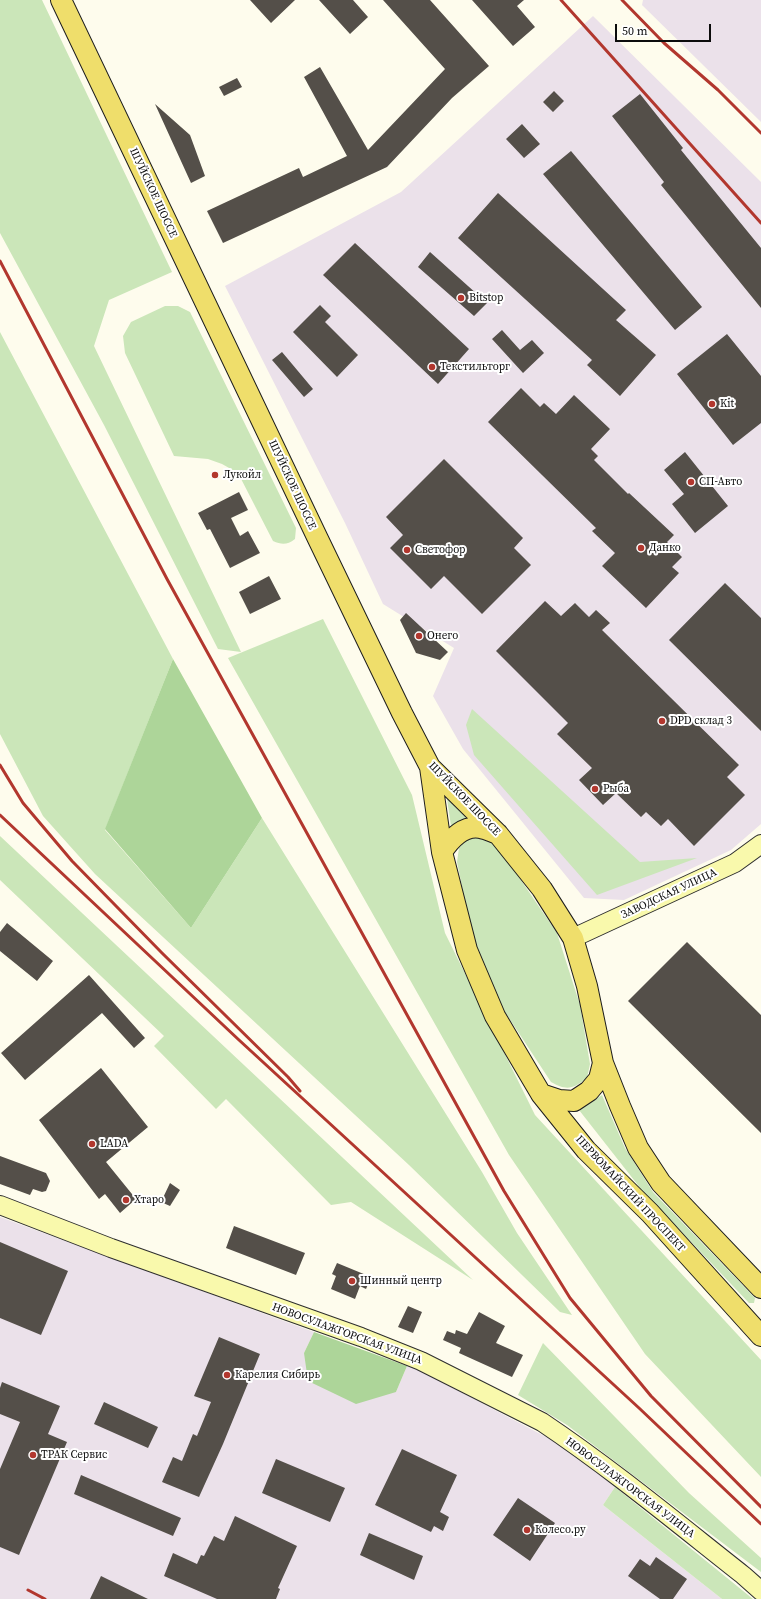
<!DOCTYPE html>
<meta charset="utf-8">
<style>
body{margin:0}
#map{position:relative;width:761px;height:1599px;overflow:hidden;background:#fefced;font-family:"Source Serif 4",serif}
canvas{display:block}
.scale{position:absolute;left:615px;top:24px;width:96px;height:18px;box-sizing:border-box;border:2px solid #0c0c0c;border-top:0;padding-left:5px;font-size:12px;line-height:14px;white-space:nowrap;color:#0c0c0c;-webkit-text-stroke:3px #fff;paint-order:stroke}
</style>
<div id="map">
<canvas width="761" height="1599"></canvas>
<div class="scale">50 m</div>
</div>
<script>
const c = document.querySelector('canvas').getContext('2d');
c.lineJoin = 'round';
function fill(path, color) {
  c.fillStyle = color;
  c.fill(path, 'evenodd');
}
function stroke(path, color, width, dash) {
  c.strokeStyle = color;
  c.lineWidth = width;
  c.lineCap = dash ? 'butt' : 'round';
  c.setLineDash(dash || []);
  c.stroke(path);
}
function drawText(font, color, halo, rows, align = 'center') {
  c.font = font + ' "Source Serif 4",serif';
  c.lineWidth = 4;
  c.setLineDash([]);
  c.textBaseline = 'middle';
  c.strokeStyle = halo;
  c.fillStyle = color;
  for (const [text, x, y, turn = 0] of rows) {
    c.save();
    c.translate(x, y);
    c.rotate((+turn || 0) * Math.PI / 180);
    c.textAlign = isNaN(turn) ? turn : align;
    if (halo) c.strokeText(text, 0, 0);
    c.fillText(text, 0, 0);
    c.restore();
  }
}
const industrial = new Path2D(`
 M643 0H761V122L642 5Z
 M593 16 761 182V824L731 850 624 900 584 898 463 749 433 696 454 648 383 604 345 523 225 286 401 192Z
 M0 1217 314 1332 304 1353 396 1392 407 1366 417 1369 548 1438 577 1457 615 1487 603 1505 722 1599H0Z`);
const green = new Path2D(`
 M0 0H42L172 272 109 300 94 346 241 652 218 649 104 425 0 233Z
 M165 306H178L190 312 296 528 295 539C287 545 282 545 273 541L238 473 222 464 208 459 174 456 125 353 123 336 131 322Z
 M0 332 173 659 105 830 191 928 262 818 482 1172 517 1233 572 1315 560 1312 409 1165 95 874 43 816 0 734Z
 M323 619 412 795 445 933 535 1115 761 1360V1477L645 1354 509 1155 228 658Z
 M472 709 640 862 697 858 597 895 474 755 466 725Z
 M446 792 467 817 451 826Z
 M0 836 473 1280 351 1202 331 1205 226 1099 216 1109 154 1046 164 1036 0 880Z
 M476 836 487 838 499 848 557 933 580 1005 590 1064 587 1078C573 1089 567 1091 551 1082L501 1006 472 936 457 862 459 848 466 840Z
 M602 1095 625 1148 653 1192 755 1298 754 1303H749L641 1189 579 1110Z
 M543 1343 689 1493 761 1558V1572L567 1425 518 1395Z
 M615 1487 753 1599H722L603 1505Z`);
const forest = new Path2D(`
 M173 659 262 818 191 928 105 829Z
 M314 1332 407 1366 396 1392 356 1404 308 1381 304 1353Z`);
const building = new Path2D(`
 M250 0H295L271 23Z
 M319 0H353L368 17 350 34Z
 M383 0H430L489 66 452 98 387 167 223 243 207 211 299 168 303 177 347 156 304 77 320 67 368 150 445 69Z
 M472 0H524L517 6 535 27 513 46Z
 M237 78 242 87 224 96 219 87Z
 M554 91 564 101 553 112 543 102Z
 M640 94 683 148 681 150 761 248V308L661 185 664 182 612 116Z
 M155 104 190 135 205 176 191 183Z
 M522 124 540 144 524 158 506 139Z
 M571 151 702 307 675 330 543 174Z
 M498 193 626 310 616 320 656 355 620 396 587 365 592 360 458 238Z
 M355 243 469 349 438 384 323 275Z
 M430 252 487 303 474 316 418 267Z
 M320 305 331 316 325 322 358 355 337 377 293 332Z
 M502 330 520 350 532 340 544 353 523 373 492 339Z
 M727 334 761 376V423L733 445 677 374Z
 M282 352 313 389 304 397 272 360Z
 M521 388 540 407 544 403 556 414 574 395 610 429 591 449 598 456 594 460 628 494 629 493 674 535 667 542 682 557 672 567 679 573 646 608 602 566 615 553 592 531 596 528 488 422Z
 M685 452 728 506 695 533 672 504 684 494 664 470Z
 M444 459 523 538 514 548 531 565 482 614 444 576 431 589 390 548 403 535 386 517Z
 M239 492 248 510 231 518 240 536 248 531 260 553 230 568 210 529 207 530 198 513Z
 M269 576 281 599 250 614 239 592Z
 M725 583 761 618V731L669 640Z
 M545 601 561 616 575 603 589 617 596 610 610 623 602 630 739 765 727 777 745 795 694 846 668 819 661 826 646 812 641 817 616 793 603 805 579 780 592 768 557 734 568 723 496 651Z
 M406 613 448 652 440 660 416 653 400 620Z
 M7 923 53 961 37 981 0 951V932Z
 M687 942 761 1015V1133L628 1001Z
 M89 975 145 1038 134 1048 102 1013 25 1080 1 1053Z
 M101 1068 148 1127 106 1162 136 1199 120 1213 105 1194 99 1199 39 1120Z
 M0 1156 46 1173 50 1181 46 1191 42 1192 33 1189 30 1195 0 1184Z
 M170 1183 180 1190 170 1206 161 1202Z
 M234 1226 305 1253 296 1275 226 1248Z
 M0 1242 68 1271 41 1335 0 1318Z
 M337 1263 371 1277 366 1289 360 1286 355 1299 331 1289 336 1276 332 1274Z
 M408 1306 422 1312 413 1333 398 1327Z
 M479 1312 505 1326 496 1343 523 1355 512 1377 459 1353 461 1348 443 1340 447 1331 455 1334 456 1330 467 1334Z
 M219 1337 260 1354 223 1444 199 1497 162 1482 173 1457 182 1461 193 1434 197 1436 211 1402 194 1396Z
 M2 1382 60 1406 48 1434 67 1442 19 1555 0 1547V1469L20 1422 0 1414V1388Z
 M104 1402 158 1427 148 1448 94 1424Z
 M402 1449 457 1475 440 1512 449 1517 443 1531 434 1526 431 1532 375 1505Z
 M276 1459 345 1488 330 1522 262 1493Z
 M81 1475 181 1518 173 1536 74 1494Z
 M518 1498 555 1523 530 1561 493 1535Z
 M235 1516 297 1546 278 1588 280 1589 276 1599H217L164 1576 173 1553 197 1564 201 1555 204 1556 214 1536 224 1541Z
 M369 1533 423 1556 414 1580 360 1555Z
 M656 1557 687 1579 673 1599H660L628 1576 640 1559 650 1566Z
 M101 1576 148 1599H90Z`);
const secondary = new Path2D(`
 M573 938 735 863 761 844
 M0 1205 111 1248 361 1337 421 1361 542 1422C612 1469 677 1523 743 1575L761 1591`);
const primary = new Path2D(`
 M61 0 318 539 402 713 430 767 498 834 542 889 573 938 587 986 603 1063 620 1106 638 1148 661 1183 761 1288
 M430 767 442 852 467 950 495 1016 541 1094 586 1150 650 1213 761 1336
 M442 852C450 840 463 825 480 828 486 829 492 832 498 834
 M541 1094 559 1100 574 1101 589 1091 599 1079 603 1063`);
const rail = new Path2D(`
 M561 0 761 223
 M622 0 664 43 718 90 761 133
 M0 261 167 579 504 1191 570 1298 651 1396 761 1507
 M0 765 23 803 72 861 162 953 288 1077 300 1091
 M0 815 239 1040 639 1408 761 1524
 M28 1590 45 1599`);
const markers = [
 [461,298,4,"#b2372e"],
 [432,367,4,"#b2372e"],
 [712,404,4,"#b2372e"],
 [215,475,4,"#b2372e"],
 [691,482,4,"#b2372e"],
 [641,548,4,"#b2372e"],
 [407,550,4,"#b2372e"],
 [419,636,4,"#b2372e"],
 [662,721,4,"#b2372e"],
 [595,789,4,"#b2372e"],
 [92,1144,4,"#b2372e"],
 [126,1200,4,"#b2372e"],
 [352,1281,4,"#b2372e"],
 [227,1375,4,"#b2372e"],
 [33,1455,4,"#b2372e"],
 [527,1530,4,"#b2372e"]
];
const streetNames = [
 ["ШУЙСКОЕ ШОССЕ",153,193,65],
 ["ШУЙСКОЕ ШОССЕ",292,485,65],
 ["ШУЙСКОЕ ШОССЕ",464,799,46],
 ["ЗАВОДСКАЯ УЛИЦА",669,894,-25],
 ["ПЕРВОМАЙСКИЙ ПРОСПЕКТ",630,1194,47],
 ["НОВОСУЛАЖГОРСКАЯ УЛИЦА",347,1334,20],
 ["НОВОСУЛАЖГОРСКАЯ УЛИЦА",630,1488,37]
];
const poiNames = [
 ["Bitstop",469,298],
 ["Текстильторг",440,367],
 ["Kit",720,404],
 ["Лукойл",223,475],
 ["СП-Авто",699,482],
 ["Данко",649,548],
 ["Светофор",415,550],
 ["Онего",427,636],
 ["DPD склад 3",670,721],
 ["Рыба",603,789],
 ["LADA",100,1144],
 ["Хтаро",134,1200],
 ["Шинный центр",360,1281],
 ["Карелия Сибирь",235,1375],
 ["ТРАК Сервис",41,1455],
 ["Колесо.ру",535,1530]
];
fill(industrial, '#ebe1ea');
fill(green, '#cbe6b9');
fill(forest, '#add599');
fill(building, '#544f49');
stroke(secondary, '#2e2e2e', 20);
stroke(primary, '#1d1d1d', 22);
stroke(secondary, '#f9f9ac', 18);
stroke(primary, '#efde6b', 20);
stroke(rail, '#b2372e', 3);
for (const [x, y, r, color] of markers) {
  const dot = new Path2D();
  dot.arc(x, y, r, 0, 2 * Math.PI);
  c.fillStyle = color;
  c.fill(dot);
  stroke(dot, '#fff', 1.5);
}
drawText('11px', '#0c0c0c', '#fff', streetNames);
drawText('11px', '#0c0c0c', '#fff', poiNames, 'left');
</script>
